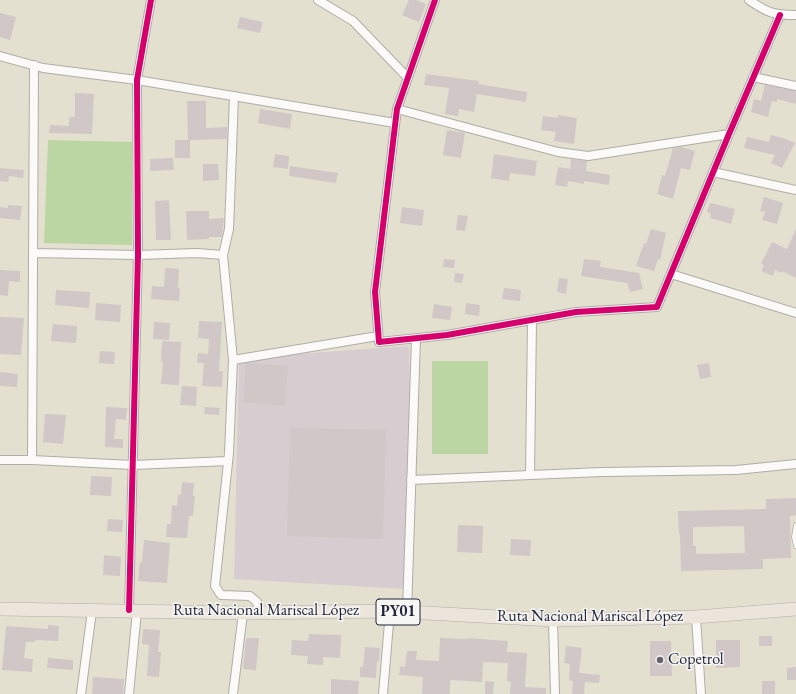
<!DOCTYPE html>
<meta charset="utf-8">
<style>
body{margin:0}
canvas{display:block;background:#e3e0d0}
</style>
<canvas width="796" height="694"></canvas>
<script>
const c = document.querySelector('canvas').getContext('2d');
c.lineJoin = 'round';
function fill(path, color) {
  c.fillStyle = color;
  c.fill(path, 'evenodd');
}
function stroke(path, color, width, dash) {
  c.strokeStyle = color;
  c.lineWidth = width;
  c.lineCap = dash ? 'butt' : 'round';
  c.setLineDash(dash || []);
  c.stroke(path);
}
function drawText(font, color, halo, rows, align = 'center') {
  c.font = font + ' "EB Garamond",serif';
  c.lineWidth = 3;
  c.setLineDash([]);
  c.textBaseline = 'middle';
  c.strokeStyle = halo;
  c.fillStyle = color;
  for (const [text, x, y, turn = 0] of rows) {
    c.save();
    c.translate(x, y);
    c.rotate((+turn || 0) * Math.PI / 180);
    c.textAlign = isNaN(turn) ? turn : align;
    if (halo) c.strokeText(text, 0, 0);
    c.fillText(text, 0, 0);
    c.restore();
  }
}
const industrial = new Path2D(`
 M409 346 411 480 404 589 234 579 239 358Z`);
const green = new Path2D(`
 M48 140 132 142V245L44 243Z
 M432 361H488V454H432Z`);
const building = new Path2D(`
 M409 0H416L426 4 419 22 402 15Z
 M0 13 16 17 10 40 0 37Z
 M240 17 263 22 260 33 237 28Z
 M426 74 479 81 478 84 527 92 526 102 477 94 474 112 459 109 458 116 445 114 449 88 424 85Z
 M765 85 796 91V104L777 99V102L772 101 768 117 751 112 754 99 761 101Z
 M75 93 94 94 92 134 49 133 50 125 69 126V117H75Z
 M187 101H206V128L227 127V139L190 140V158H175V140H188Z
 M260 109 292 114 290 129 258 123Z
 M558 115 577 118 574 144 554 141 556 132 541 130 543 116 558 118Z
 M447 130 465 133 461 158 443 155Z
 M771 135 783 138 795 143 782 168 771 163 775 155 744 148 747 137 769 142Z
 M682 147 695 151 690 170 681 168 673 199 657 194 662 175 665 176 673 148Z
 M275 154 289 156 288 169 273 167Z
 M494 154 537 161 535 176 510 173 509 181 491 178Z
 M173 158 174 170 150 171V159Z
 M571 159 587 161 586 171 610 175 609 185 584 181V184L568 181 567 187 555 185 558 167 570 169Z
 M203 164H218L219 180 203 181Z
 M290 166 338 173 336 183 289 176Z
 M0 168 24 170 23 178 9 176 8 182 0 181Z
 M764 197 783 203 777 224 762 220 765 212 760 211Z
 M169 200 171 240H156L155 201Z
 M710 203 735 209 731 224 710 218 711 213 707 212Z
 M8 205 22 206 20 220 0 218V207L8 208Z
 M402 207 424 210 422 226 400 223Z
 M186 211H209V219L224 218 222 237H209V239L187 240Z
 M458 215 468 216 465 231 456 230Z
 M651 229 666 233 660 260 658 259 654 271 636 266 644 243 646 244Z
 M796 229V278L782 271 781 273 775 270 773 276 761 271 764 265 761 264 772 242 787 249Z
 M444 259 455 260 454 268 443 267Z
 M584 259 601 261 600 267 639 273 643 289 630 292 627 283 581 276Z
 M165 268 179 269 178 288H180L179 301 151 299 152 286 164 287Z
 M0 270 20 271V282L9 281 8 296 0 295Z
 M455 273 464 274 462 283 454 282Z
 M559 278 568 279 566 294 557 292Z
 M504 288 521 290 520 301 502 299Z
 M56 290 90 292 89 308 55 305Z
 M96 303 121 305 120 322 95 320Z
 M466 303 480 305 479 316 465 314Z
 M434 304 452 307 450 320 432 318Z
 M0 317 24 318 21 355 0 354Z
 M199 321 222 322 219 371H223L222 387 202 386 204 363H197L198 353 208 354 209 339 198 338Z
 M154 322 170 323 169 340 153 339Z
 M53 324 77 326 76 343 51 341Z
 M162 341 181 342 179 385 161 384 163 362H161Z
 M100 351 115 352 114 364 99 363Z
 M246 363 288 366 285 406 243 402Z
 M709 363 711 377 700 379 697 365Z
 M0 372 18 374 17 387 0 386Z
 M182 386 197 387 196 406 180 405Z
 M106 407 127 408 126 420 116 419 114 439H123V448L105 447Z
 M205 407 220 408 219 415 204 414Z
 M45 414 66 415 63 444 43 442Z
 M290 428 386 430 383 539 287 536Z
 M91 476 112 477 111 496 90 495Z
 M182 482 194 483 193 496H195L193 516H189L187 538 166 537 167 524H171L172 505 177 506 178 494 181 495Z
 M796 498V515L790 516 791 558 763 559V569L681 571 680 534H679L678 511 766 509V499ZM744 526 745 553 696 554V546H693V527Z
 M108 519 123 520 122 532 107 531Z
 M458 525 483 526 482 553 457 552Z
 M511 539 531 540 530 556 510 555Z
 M144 540 170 543 167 583 138 581 140 562 142 563Z
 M104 555 121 557 120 576 103 575Z
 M48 625 59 626 58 641 35 640V642H26L24 658 33 659 32 672 2 670 6 626 48 629Z
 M143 629 160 630 158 652H161L159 677 147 676 149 645 142 644Z
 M309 634 341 635 340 658 323 657V665L307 664 308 656 291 655 292 640 308 641Z
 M759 636H772V646H759Z
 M246 638H259L256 670 243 669Z
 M440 638 468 639V638L508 641 507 652 527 653 525 687 546 688V694H510L511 682 507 681 508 663 483 662 482 682 452 680 450 681V694H422L423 677 399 675 400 667H405L407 651H417L416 660 439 661Z
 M716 640H740V667L716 668Z
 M650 641H671L672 676H650Z
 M566 646 582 648 579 673 600 675 599 683 585 682 584 694H572L573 681 569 680 570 664 564 663Z
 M365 647 380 648 379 661H377L376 678 360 677V667H363Z
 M48 658 73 660V670L47 668Z
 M796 667V680H787V668Z
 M93 677 124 679 123 694H92Z
 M331 679 359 681 358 694H331Z
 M485 681 494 682 493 694H485Z
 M762 681H775V694H762Z`);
const service = new Path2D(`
 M796 525 794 537 796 546`);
const minor = new Path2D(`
 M318 0 353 21 408 78
 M435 0 397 109 375 292 379 342 447 335 576 312 657 307 729 134 780 15
 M749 0C768 13 773 15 796 15
 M0 56 43 68 137 80 395 123
 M753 77 796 86
 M234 96 229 229 223 255 233 360 229 453 215 586 221 595 250 596 257 602 259 613
 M397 109 558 152 588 156 729 134
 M713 172 796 190
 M33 253 138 255 197 253 223 255
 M671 274 796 313
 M233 360 378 336
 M0 460H32L133 465 228 461
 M32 460 34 65
 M530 475 532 320
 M411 480 602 472 736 470 796 464
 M129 610 138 255 137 80 151 0
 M407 612 416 338
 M696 617 701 694
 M553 620 555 694
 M81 694 92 611
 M129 694 137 611
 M233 694 243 613
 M383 694 390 611`);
const trunk = new Path2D(`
 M0 609 243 613 390 611 553 620 696 617 796 609`);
const cycleway = new Path2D(`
 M435 0 397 109 375 292 379 342 447 335 576 312 657 307 729 134 780 15
 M129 610 138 255 137 80 151 0`);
const markers = [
 [660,660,4,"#66646f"]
];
const shields = [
 [398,612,44]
];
const shieldNames = [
 ["PY01",398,612]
];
const streetNames = [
 ["Ruta Nacional Mariscal López",266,611],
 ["Ruta Nacional Mariscal López",590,617]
];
const poiNames = [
 ["Copetrol",668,660]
];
fill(industrial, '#d7cdd1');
fill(green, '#bbd6a3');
fill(building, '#d1c7c6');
stroke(service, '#afada6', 5.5);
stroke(minor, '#afada6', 10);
stroke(trunk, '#afada6', 14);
stroke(service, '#fbfaf8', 4);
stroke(minor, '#fbfaf8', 8);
stroke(trunk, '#ece5dc', 13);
stroke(cycleway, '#d6006c', 6);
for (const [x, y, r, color] of markers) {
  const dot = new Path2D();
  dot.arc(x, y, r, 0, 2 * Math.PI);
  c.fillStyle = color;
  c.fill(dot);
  stroke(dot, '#f6f6f2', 1.5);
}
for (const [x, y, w] of shields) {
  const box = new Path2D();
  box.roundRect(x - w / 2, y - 13, w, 26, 3);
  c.fillStyle = '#f6f6f2';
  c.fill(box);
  stroke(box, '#22223b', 1);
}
drawText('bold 15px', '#22223b', null, shieldNames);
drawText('16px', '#22223b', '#f6f6f2', streetNames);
drawText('16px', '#22223b', '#f6f6f2', poiNames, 'left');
</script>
